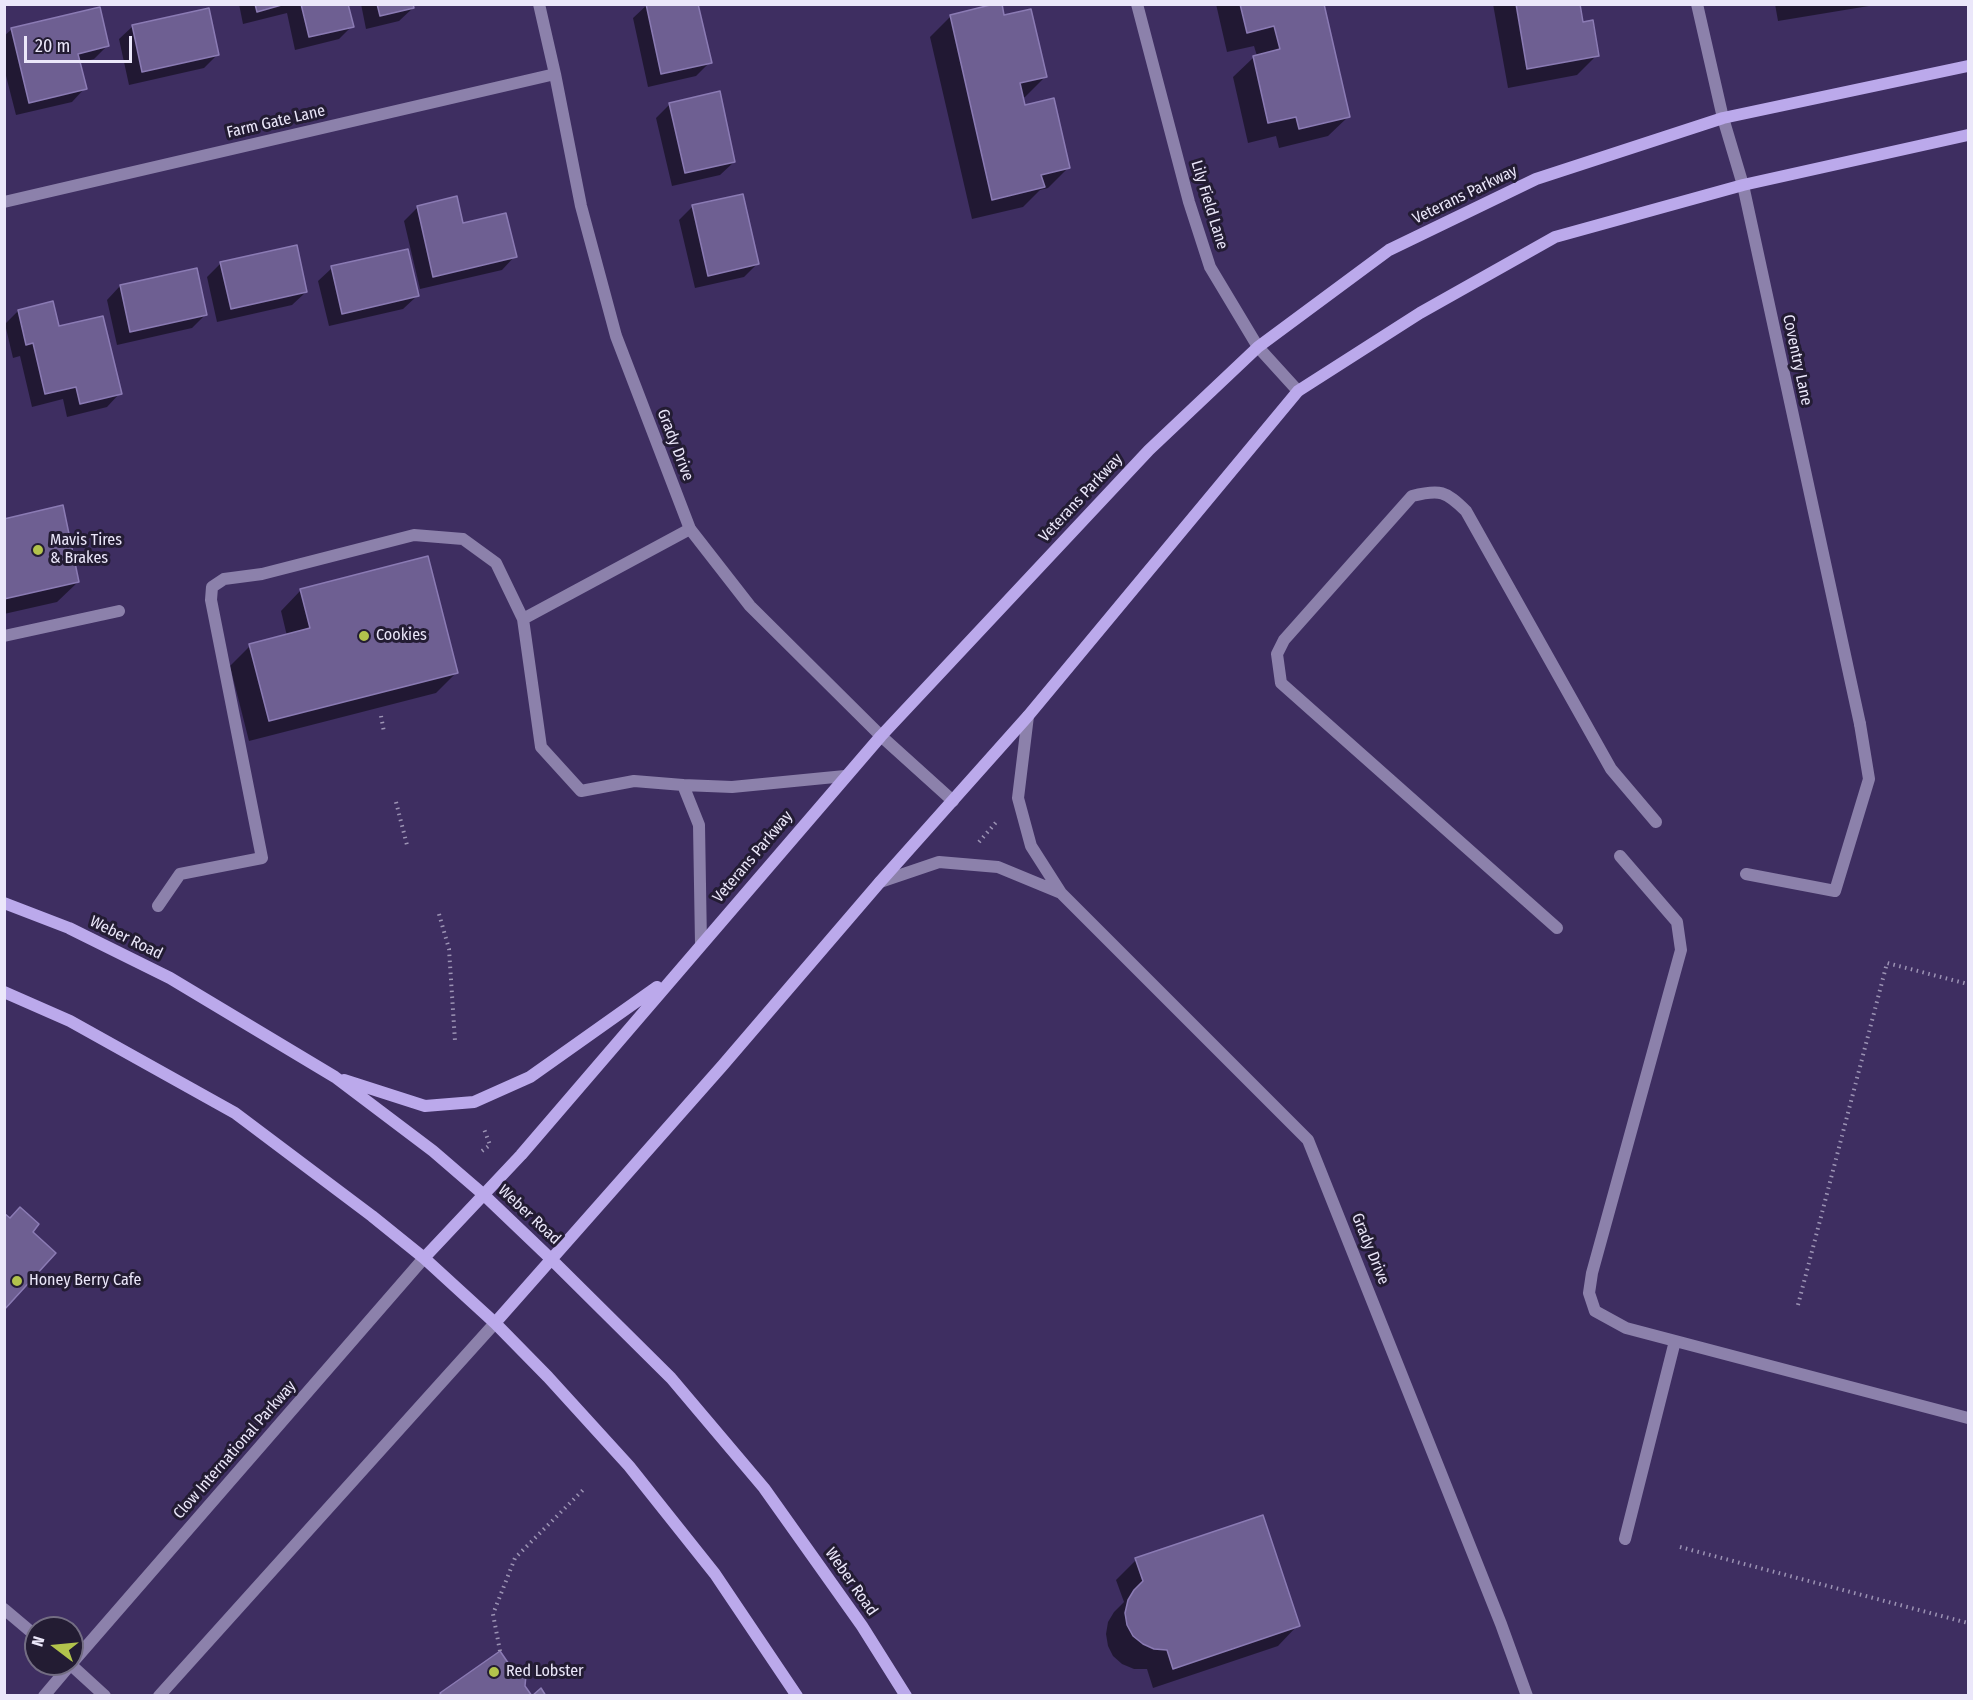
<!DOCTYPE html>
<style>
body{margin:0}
#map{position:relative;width:1973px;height:1700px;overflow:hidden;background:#3e2e61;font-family:"Fira Sans Condensed",sans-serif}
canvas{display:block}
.frame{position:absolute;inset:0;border:6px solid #ebe7fa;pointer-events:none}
.north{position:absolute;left:24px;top:1616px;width:60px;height:60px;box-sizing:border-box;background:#231c33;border:2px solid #736d83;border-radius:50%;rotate:286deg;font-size:16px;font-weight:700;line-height:24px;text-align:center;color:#ebe7fa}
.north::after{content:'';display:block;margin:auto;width:21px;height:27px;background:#b2c34c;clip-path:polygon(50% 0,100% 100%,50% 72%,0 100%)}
.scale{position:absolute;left:24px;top:36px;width:108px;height:27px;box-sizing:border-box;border:3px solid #ebe7fa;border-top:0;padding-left:8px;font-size:18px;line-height:21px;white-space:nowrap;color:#ebe7fa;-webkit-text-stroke:4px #231c33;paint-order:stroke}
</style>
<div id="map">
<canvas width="1973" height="1700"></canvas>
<div class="frame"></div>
<div class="north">N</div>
<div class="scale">20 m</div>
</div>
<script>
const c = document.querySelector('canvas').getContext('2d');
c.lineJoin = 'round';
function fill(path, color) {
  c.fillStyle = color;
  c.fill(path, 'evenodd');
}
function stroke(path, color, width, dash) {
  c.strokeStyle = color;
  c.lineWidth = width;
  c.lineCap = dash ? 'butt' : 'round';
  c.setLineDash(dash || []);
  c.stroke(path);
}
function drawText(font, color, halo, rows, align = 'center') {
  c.font = font + ' "Fira Sans Condensed",sans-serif';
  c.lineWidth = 6;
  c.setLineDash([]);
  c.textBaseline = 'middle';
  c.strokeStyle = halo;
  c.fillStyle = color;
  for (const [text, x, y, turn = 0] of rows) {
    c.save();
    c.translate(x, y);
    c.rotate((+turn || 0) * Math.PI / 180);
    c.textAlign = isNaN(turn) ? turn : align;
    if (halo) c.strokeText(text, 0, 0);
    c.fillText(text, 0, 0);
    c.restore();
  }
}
const shadow = new Path2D(`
 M239 4H347L352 26 339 39 295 50 287 13 243 24Z
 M361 4H412L413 8 399 21 366 29Z
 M648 4 710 62 696 76 648 87 633 18Z
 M1216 4H1322L1349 116 1328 136 1279 148 1276 136 1248 143 1233 77 1254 57 1257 56 1254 46 1227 52Z
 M1493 4H1579L1582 23 1597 55 1577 75 1508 88Z
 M1775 4H1881L1778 21Z
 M951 16 1003 17 1045 77 1025 97 1022 98 1024 107 1068 168 1048 188 1040 190 1023 207 972 219 930 37Z
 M133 26 218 54 204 68 129 85 119 39Z
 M12 29 107 46 94 59 79 63 85 88 72 102 16 115 4 68V36Z
 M670 104 734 162 720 175 672 186 656 118Z
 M693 206 757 264 744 277 695 288 679 220Z
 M418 207 461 225 515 256 502 270 420 289 404 221Z
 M221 263 306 292 292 305 217 322 207 277Z
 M332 268 417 296 403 309 329 326 318 281Z
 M120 286 205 315 192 328 117 345 107 300Z
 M18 311 57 328 120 393 107 407 67 417 63 399 32 407 20 356 13 358 5 324Z
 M4 520 78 582 57 602 4 614Z
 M301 590 456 673 436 693 249 741 230 666 250 646 287 636 281 611Z
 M1136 1560 1298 1625 1278 1646 1153 1688 1147 1669H1134L1122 1664 1113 1656 1108 1646 1106 1634 1108 1622 1114 1612 1124 1602 1116 1580Z`);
const building = new Path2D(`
 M255 4H285L257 12Z
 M301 4H348L354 27 309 37Z
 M377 4H413L414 8 380 16Z
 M646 4H698L712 63 661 74Z
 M994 4H1002L1004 15 1031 9 1047 77 1020 83 1025 105 1054 98 1070 168 1041 175 1045 187 992 200 950 15Z
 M1240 4H1324L1350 117 1299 129 1296 117 1268 123 1253 56 1280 49 1274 26 1247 33Z
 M1516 4H1580L1583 22 1593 20 1599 56 1527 69Z
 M100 7 109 46 78 54 87 89 29 103 11 28Z
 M209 8 219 55 142 72 132 25Z
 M720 91 735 162 685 173 669 103Z
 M743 194 759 264 708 276 692 205Z
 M457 196 463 223 506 213 517 257 433 277 417 206Z
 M297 245 307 292 231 309 220 262Z
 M408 249 419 296 342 314 331 266Z
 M197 268 207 315 130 332 120 285Z
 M53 301 59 326 103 316 122 394 80 404 76 387 45 394 33 343 26 345 18 310Z
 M63 505 79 582 4 599V519Z
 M428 556 458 673 269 721 249 644 310 628 300 589Z
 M20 1207 39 1224 33 1232 56 1253 4 1310V1213L10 1218Z
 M1263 1515 1300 1626 1173 1669 1167 1650 1154 1649 1143 1644 1133 1636 1127 1625 1125 1613 1128 1600 1134 1590 1143 1581 1135 1558Z
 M500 1651 513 1670 526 1675 525 1686 532 1696H442L440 1693Z
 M541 1688 546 1696H532Z`);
const path = new Path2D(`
 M381 716 384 732
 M396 802 407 845
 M979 842 998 820
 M439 914 449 949 455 1041
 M482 1151 490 1145 484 1129
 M1798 1305 1887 963 1968 984
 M1680 1547 1968 1623
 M500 1651 493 1614 515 1558 583 1490`);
const service = new Path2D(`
 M523 619 690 529
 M4 636 119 611
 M1620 856 1677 922 1681 950 1592 1273 1589 1293 1595 1311 1626 1328 1968 1418
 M1746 874 1835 891 1869 779 1860 724
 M158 906 180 874 262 858 211 600 212 587 224 579 262 574 414 535 463 539 496 563 523 619 541 747 581 791 634 781 683 785
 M1557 928 1281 683 1277 654 1284 640 1412 496C1440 489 1446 491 1466 511L1611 769 1656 822
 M701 944 699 825 683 785 732 787 845 776
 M1625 1539 1675 1341
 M4 1609 36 1636
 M70 1664 105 1696`);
const minor = new Path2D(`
 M539 4 555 74 581 206 616 336 690 529 750 606 881 736 953 801
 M1137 4 1189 202 1210 267 1258 347 1298 391
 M1697 4 1723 118 1743 185 1860 724
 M4 202 555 74
 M1028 716 1018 798 1031 846 1061 893 1308 1140 1501 1624 1527 1696
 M880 882 939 862 998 867 1061 893
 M72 1663 424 1258
 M44 1696 71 1664
 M159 1696 495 1323`);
const secondary = new Path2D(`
 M4 903 69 928 170 978 335 1077 433 1151 484 1195 551 1259 671 1378 764 1488 862 1626 906 1696
 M4 992 70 1021 235 1113 372 1216 424 1258 495 1323 548 1377 629 1466 715 1574 797 1696
 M344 1080 425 1106 474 1102 530 1077 657 987
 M424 1258 521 1155 881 736 1149 450 1258 347 1389 250 1536 179 1723 118 1968 66
 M495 1323 723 1065 880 882 1028 716 1298 391 1420 313 1555 237 1743 185 1968 135`);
const markers = [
 [38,550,6,"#b2c34c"],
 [364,636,6,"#b2c34c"],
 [17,1281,6,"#b2c34c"],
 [494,1672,6,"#b2c34c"]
];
const streetNames = [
 ["Farm Gate Lane",276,122,-13],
 ["Veterans Parkway",1465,195,-26],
 ["Lily Field Lane",1209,205,73],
 ["Coventry Lane",1797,360,78],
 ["Grady Drive",675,445,69],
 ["Veterans Parkway",1081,498,-47],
 ["Veterans Parkway",753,857,-50],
 ["Weber Road",126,938,26],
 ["Weber Road",529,1215,43],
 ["Grady Drive",1370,1249,68],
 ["Clow International Parkway",235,1450,-49],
 ["Weber Road",851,1582,55]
];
const poiNames = [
 ["Mavis Tires",50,541],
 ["& Brakes",50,559],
 ["Cookies",376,636],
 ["Honey Berry Cafe",29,1281],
 ["Red Lobster",506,1672]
];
fill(shadow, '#0007');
fill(building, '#6e5f92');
stroke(building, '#8b7bb4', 1.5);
stroke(path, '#9c93b4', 4, [1.5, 4.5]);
stroke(service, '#8c81ab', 12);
stroke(minor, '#8c81ab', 12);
stroke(secondary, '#bba9eb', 12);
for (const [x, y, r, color] of markers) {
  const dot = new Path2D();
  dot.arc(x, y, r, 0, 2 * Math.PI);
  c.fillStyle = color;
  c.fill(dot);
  stroke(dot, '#231c33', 2);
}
drawText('16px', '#ebe7fa', '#231c33', streetNames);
drawText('16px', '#ebe7fa', '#231c33', poiNames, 'left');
</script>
